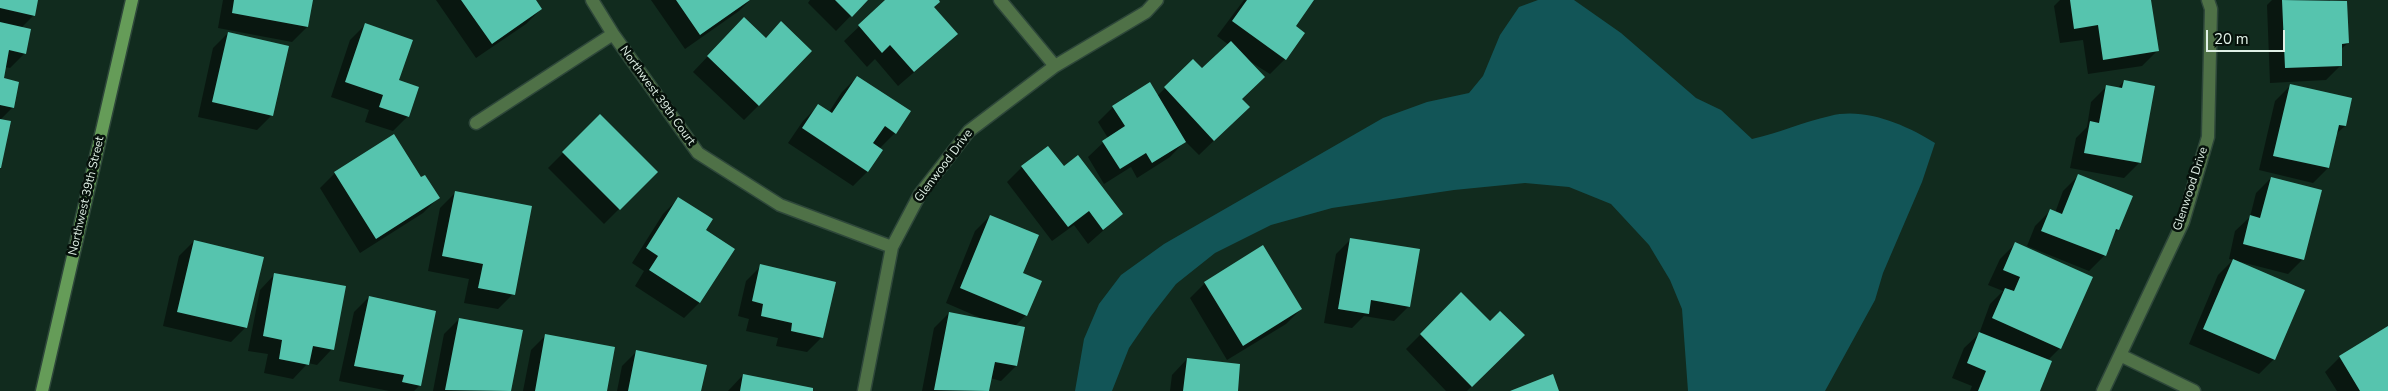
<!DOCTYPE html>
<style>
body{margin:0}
#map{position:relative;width:2388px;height:391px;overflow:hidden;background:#112b1e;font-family:"Nunito Sans",sans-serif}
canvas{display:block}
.scale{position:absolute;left:2206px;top:30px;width:79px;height:22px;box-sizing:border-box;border:2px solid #e0f0e6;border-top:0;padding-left:6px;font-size:15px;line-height:18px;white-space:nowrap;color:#e0f0e6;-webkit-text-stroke:4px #06110b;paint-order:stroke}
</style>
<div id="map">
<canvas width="2388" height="391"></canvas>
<div class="scale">20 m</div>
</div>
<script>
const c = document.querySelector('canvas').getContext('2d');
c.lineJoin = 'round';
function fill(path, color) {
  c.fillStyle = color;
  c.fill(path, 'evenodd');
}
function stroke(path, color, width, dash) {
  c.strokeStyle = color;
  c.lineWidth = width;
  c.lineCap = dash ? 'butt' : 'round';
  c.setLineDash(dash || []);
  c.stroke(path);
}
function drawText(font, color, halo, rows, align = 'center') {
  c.font = font + ' "Nunito Sans",sans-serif';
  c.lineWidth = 5;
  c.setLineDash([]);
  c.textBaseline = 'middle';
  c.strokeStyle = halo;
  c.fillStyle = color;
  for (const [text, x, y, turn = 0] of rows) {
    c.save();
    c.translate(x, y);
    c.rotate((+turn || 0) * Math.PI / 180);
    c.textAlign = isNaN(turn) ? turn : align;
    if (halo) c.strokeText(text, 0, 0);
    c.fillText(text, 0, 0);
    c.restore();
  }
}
const water = new Path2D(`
 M1538 0H1574L1621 33 1696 98 1721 110 1752 139C1779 133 1803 122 1830 116 1865 107 1906 125 1935 143L1922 182 1883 273 1875 300 1825 391H1688L1682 309 1670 280 1649 245 1611 204 1569 187 1525 183 1454 190 1332 208 1271 225 1215 253 1176 284 1151 316 1129 348 1112 391H1075L1084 339 1099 304 1121 275 1164 244 1383 118 1427 102 1469 93 1483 76 1500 35 1519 7Z`);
const shadow = new Path2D(`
 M0 0H37L33 16 21 28 25 53 10 68 5 67 2 79 13 107 0 120Z
 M223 0H312L307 27 292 42 218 28Z
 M436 0H535L541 9 526 24 476 58Z
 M651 0H750L739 11 685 49Z
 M810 0H866L836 31 808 3Z
 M887 0H937L933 7 941 49 898 86 875 59 867 67 844 41Z
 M1244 0H1313L1294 26 1304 33 1285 59 1270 74 1246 59 1241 99 1233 122 1199 155 1185 141 1170 157 1137 178 1131 167 1104 184 1088 157 1108 138 1098 122 1113 107 1157 96 1193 61 1202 70 1229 45 1217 36Z
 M2060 0H2150L2157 51 2142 66 2088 74 2083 40 2060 43 2054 6Z
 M2272 0H2330L2348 43 2340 50 2341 65 2326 80 2270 83 2267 5Z
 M781 23 759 105 744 120 693 72 729 34 765 39Z
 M365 25 397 81 408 116 393 131 365 122 369 110 331 97 350 40Z
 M228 33 272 115 257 130 198 117 213 48Z
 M857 77 895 133 879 149 868 171 853 186 788 143 803 121 818 106 829 112 842 92Z
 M2124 81 2154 87 2139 163 2124 178 2070 168 2076 138 2087 127 2091 102 2106 87 2117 89Z
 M2290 86 2345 126 2335 135 2328 168 2313 183 2259 170 2275 101Z
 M600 116 656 172 604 224 548 168Z
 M1022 167 1122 214 1088 244 1074 225 1052 241 1007 182Z
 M335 173 421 179 438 198 423 213 360 253 320 188Z
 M2078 176 2118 229 2113 235 2104 256 2089 271 2027 246 2035 226 2050 211 2055 213 2063 191Z
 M2271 178 2303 259 2288 274 2241 262 2274 359 2259 374 2189 344 2218 275 2233 260 2229 259 2235 231 2250 217 2256 193Z
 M455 193 513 294 498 309 464 303 469 279 428 271 440 208Z
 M678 199 704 230 699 303 684 318 635 286 644 271 632 263 663 214Z
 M990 216 1021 274 1026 315 1015 326 1016 366 1001 381 990 378 988 391H922L934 328 949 313 983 319 946 303 975 231Z
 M1351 239 1409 306 1394 321 1364 316 1352 328 1324 323 1336 254Z
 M194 241 246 327 231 342 163 326 179 256Z
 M2015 244 2060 348 2048 360 2039 391H1970L1972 386 1952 378 1964 348 1979 334 1990 304 2003 291 1988 285 2000 259Z
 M761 266 822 337 807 352 776 346 778 338 746 331 749 319 738 316 746 281Z
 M275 274 332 349 317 365 308 363 293 379 264 373 268 354 248 351 260 290Z
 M1205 283 1301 309 1286 324 1227 360 1190 298Z
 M1461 294 1490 323 1523 335 1467 391H1446L1406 349Z
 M369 297 434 312 419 386 414 391H389L339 381 354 312Z
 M459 319 521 331 509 391H433L444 334Z
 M2388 328V391H2337L2325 372 2340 357Z
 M546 335 606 391H523L531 350Z
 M637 351 700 391H617L622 366Z
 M1187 359 1236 391H1170L1172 375Z
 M743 375 811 391H728Z`);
const building = new Path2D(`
 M0 0H38L35 16 0 8Z
 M234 0H313L308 27 232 13Z
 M461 0H536L542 9 492 44Z
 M676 0H750L700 35Z
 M835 0H868L852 17Z
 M885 0H939L940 2 934 7 958 34 914 72 890 45 882 53 858 25Z
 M1247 0H1314L1296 26 1305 33 1286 60 1232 21Z
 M2070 0H2151L2159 51 2103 60 2098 25 2074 29Z
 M2282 0 2347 1 2349 43 2342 44V66L2285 68Z
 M744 17 766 38 781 21 812 51 759 106 707 56Z
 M0 22 31 29 26 54 9 50 4 78 19 82 14 108 0 105Z
 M365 23 413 40 399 80 419 87 409 117 379 107 383 95 345 82Z
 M228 32 289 46 273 116 212 102Z
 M1231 41 1265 77 1242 99 1250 107 1214 141 1164 87 1193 59 1202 68Z
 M857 76 911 111 896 134 885 126 873 143 883 150 868 172 802 128 818 104 832 113Z
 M2124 80 2155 86 2141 163 2084 153 2090 121 2099 123 2106 85 2122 88Z
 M1150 82 1186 142 1152 163 1146 153 1120 169 1102 141 1125 126 1112 106Z
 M2290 84 2352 98 2346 126 2339 125 2329 168 2273 156Z
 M600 114 658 172 620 210 562 152Z
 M0 119 11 121 1 168H0Z
 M394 134 421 177 425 175 440 198 376 239 334 172Z
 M1048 146 1064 166 1078 155 1123 214 1103 230 1089 211 1068 227 1021 166Z
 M2078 174 2133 196 2119 230 2116 229 2106 256 2041 231 2050 209 2062 214Z
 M2271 177 2322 190 2304 260 2243 244 2250 215 2260 218Z
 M455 191 532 206 515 295 478 288 483 264 442 256Z
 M678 197 713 219 706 230 735 249 700 303 649 270 658 256 646 248Z
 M990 215 1039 235 1023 273 1042 281 1027 316 960 288Z
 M1350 238 1420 249 1410 307 1371 300 1369 314 1338 309Z
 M194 240 264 257 247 328 177 312Z
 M2015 242 2093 277 2061 349 1992 318 2005 288 2014 291 2020 277 2003 270Z
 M1263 245 1302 309 1243 346 1204 282Z
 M2233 259 2305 290 2275 360 2203 329Z
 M760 264 836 282 823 338 791 331 792 323 761 316 763 304 752 301Z
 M274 273 346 286 334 350 313 346 309 365 279 359 282 340 263 336Z
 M1461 292 1490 321 1500 311 1525 335 1472 387 1420 334Z
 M369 296 436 311 421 386 402 382 404 375 354 366Z
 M949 312 1025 327 1017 366 995 362 989 391 934 390Z
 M459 318 523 330 511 391 445 390Z
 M2388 326V391H2360L2339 356Z
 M1979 332 2052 361 2040 391H1978L1986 371 1967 363Z
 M545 334 615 347 607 391H535Z
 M636 350 707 365 701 391H628Z
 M1187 358 1240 364 1238 391H1183Z
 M743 374 813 388V391H740Z
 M1553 374 1559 391H1510Z`);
const street = new Path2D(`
 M592 0 613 34 698 153 780 205 892 247
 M1000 0 1055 66
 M476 123 613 34
 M2120 355 2194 391
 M864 391 892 247 920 194 969 131 1055 66 1146 12 1157 0
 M2103 391 2183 222 2208 137 2211 9 2208 0`);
const secondary = new Path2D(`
 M42 391 132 0`);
const streetNames = [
 ["Northwest 39th Court",657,96,54],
 ["Glenwood Drive",944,166,-53],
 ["Glenwood Drive",2191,189,-72],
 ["Northwest 39th Street",87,196,-77]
];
fill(water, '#125557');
fill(shadow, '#0007');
fill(building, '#56c4ae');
stroke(street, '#2e473a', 15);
stroke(secondary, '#2e473a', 15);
stroke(street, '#4f7147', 12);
stroke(secondary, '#659c58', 12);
drawText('12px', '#e0f0e6', '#06110b', streetNames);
</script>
